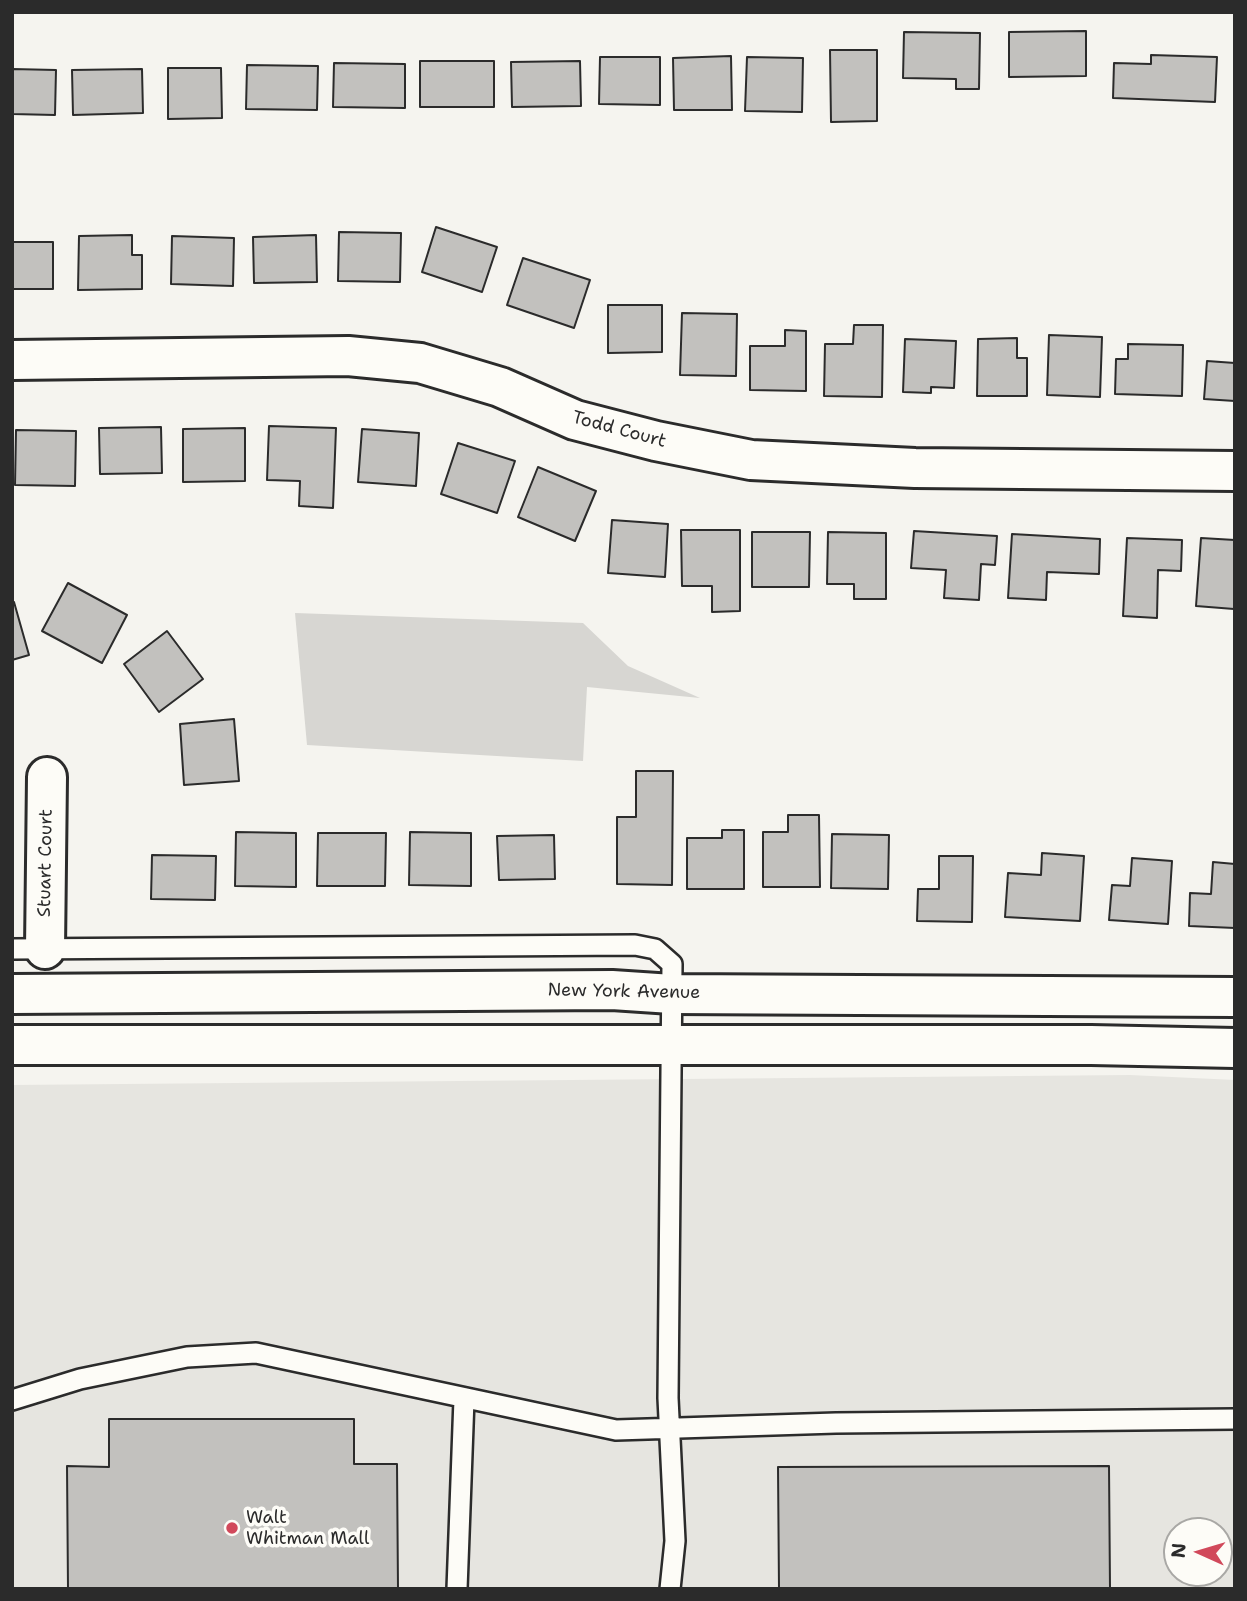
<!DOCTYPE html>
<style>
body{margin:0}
#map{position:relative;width:1247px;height:1601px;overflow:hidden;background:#f5f4ef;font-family:"Shantell Sans",sans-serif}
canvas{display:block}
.frame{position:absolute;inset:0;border:14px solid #2b2b2b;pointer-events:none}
.north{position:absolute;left:1163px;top:1517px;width:70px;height:70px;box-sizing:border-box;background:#fdfcf7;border:2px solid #a9a8a5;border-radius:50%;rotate:274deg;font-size:19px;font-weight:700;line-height:28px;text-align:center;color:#2b2b2b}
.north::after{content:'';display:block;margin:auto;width:24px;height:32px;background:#d1495b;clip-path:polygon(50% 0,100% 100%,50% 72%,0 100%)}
</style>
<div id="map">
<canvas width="1247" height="1601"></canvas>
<div class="frame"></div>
<div class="north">N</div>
</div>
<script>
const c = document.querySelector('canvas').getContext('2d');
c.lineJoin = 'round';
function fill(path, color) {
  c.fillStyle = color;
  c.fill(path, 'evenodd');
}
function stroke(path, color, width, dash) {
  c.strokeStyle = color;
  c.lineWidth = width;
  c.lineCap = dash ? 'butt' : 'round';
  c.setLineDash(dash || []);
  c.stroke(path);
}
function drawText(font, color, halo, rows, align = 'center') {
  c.font = font + ' "Shantell Sans",sans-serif';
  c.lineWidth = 7;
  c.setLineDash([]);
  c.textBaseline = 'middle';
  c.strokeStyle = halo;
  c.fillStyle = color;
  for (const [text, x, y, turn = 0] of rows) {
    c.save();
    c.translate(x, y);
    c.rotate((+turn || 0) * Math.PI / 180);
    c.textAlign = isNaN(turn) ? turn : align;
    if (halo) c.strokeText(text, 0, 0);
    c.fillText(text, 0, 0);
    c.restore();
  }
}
const built = new Path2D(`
 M1130 1075 1235 1080V1589H12V1085ZM1177 1531H1219V1573H1177Z`);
const green = new Path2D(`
 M295 613 583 623 628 666 700 698 587 687 583 761 307 745Z`);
const building = new Path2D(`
 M1086 31V76L1009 77V32Z
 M904 32 980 33 979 89H956V79L903 78Z
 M830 50H877V121L831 122Z
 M1151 55 1217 57 1215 102 1113 98 1114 63 1151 64Z
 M731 56 732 110H674L673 58Z
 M600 57H660V105L599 104Z
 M747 57 803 58 802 112 745 111Z
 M420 61H494V107H420Z
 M580 61 581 106 512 107 511 62Z
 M334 63 405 64V108L333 107Z
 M247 65 318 66 317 110 246 109Z
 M168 68H221L222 118 168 119Z
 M12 69 56 70 55 115 12 114Z
 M142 69 143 113 73 115 72 70Z
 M436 227 497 247 482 292 422 272Z
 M339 232 401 233 400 282 338 281Z
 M132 235V255H142V289L78 290 79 236Z
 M316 235 317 282 254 283 253 237Z
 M172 236 234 238 233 286 171 284Z
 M12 242H53V289H12Z
 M523 258 590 280 574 328 507 305Z
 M608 305H662V352L608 353Z
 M682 313 737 314 736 376 680 375Z
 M854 325H883L882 397 824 396 825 344H853Z
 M785 330 806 331V391L750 390V346H785Z
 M1049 335 1102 337 1100 397 1047 395Z
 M1017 338V358H1027V396H977L978 339Z
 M905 339 956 341 954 388 931 387V393L903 392Z
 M1128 344 1183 345 1182 396 1115 394 1116 359H1128Z
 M1207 361 1235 363V401L1204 399Z
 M269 426 336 428 333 508 299 506 300 481 267 480Z
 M161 427 162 473 100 474 99 428Z
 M245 428V481L183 482V429Z
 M362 429 419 433 416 486 358 482Z
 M16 430 76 431 75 486 15 485Z
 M458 443 515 461 497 513 441 494Z
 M538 467 596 491 575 541 518 517Z
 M612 520 668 524 665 577 608 573Z
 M681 530H740V611L712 612V586H682Z
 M914 531 997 536 995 565 981 564 979 600 944 598 946 570 911 568Z
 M752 532H810L809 587H752Z
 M828 532 886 533V599H854V584H827Z
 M1012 534 1100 539 1099 574 1047 572 1046 600 1008 598Z
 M1127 538 1182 540 1181 571 1158 570 1157 618 1123 616Z
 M1201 538 1235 540 1234 609 1196 606Z
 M68 583 127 615 102 663 42 631Z
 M14 602 29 655 12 660V603Z
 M167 631 203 679 159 712 124 664Z
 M234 719 239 781 184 785 180 724Z
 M636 771H673L672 885 617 884V817H636Z
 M788 815H819L820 887H763V832H788Z
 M722 830H744V889H687V838H722Z
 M236 832 296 833V887L235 886Z
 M410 832 471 833V886L409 885Z
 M318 833H386L385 886H317Z
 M832 834 889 835 888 889 831 888Z
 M554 835 555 879 499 880 497 836Z
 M1042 853 1084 856 1080 921 1005 917 1008 873 1041 875Z
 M152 855 216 856 215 900 151 899Z
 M939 856H973L972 922 917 921 918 889H939Z
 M1132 858 1172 861 1168 924 1109 920 1112 885 1130 886Z
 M1213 862 1235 864V928L1189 926 1190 893 1211 894Z
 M109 1419H354V1464H397L398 1589H68L67 1466 109 1467Z
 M1109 1466 1110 1589H779L778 1467Z`);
const service = new Path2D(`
 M12 949 635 945 655 949 672 964 668 1398 675 1541 670 1589
 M12 1400 80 1379 187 1357 256 1353 616 1430 836 1423 1235 1419
 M457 1589 464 1399`);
const minor = new Path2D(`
 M12 360 348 356 420 363 500 387 575 420 656 441 751 460 915 468 1235 471
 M45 949 47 777`);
const tertiary = new Path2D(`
 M12 994 612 990 672 994 1235 997
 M12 1045H1091L1235 1048`);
const markers = [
 [232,1528,7,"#d1495b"]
];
const streetNames = [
 ["Todd Court",619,430,15],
 ["Stuart Court",46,863,-89],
 ["New York Avenue",624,992,1]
];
const poiNames = [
 ["Walt",246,1518],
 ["Whitman Mall",246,1539]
];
fill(built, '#e6e5e0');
fill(green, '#d7d6d2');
fill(building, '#c2c1be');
stroke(building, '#2b2b2b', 2);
stroke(service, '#2b2b2b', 24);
stroke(minor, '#2b2b2b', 44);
stroke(tertiary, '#2b2b2b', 44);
stroke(service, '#fdfcf7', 19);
stroke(minor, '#fdfcf7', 38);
stroke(tertiary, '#fdfcf7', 38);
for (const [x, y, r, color] of markers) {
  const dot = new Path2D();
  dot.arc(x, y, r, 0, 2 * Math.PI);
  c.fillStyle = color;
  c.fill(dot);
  stroke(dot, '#fdfcf7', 2.5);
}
drawText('18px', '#2b2b2b', '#fdfcf7', streetNames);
drawText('18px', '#2b2b2b', '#fdfcf7', poiNames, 'left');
</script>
